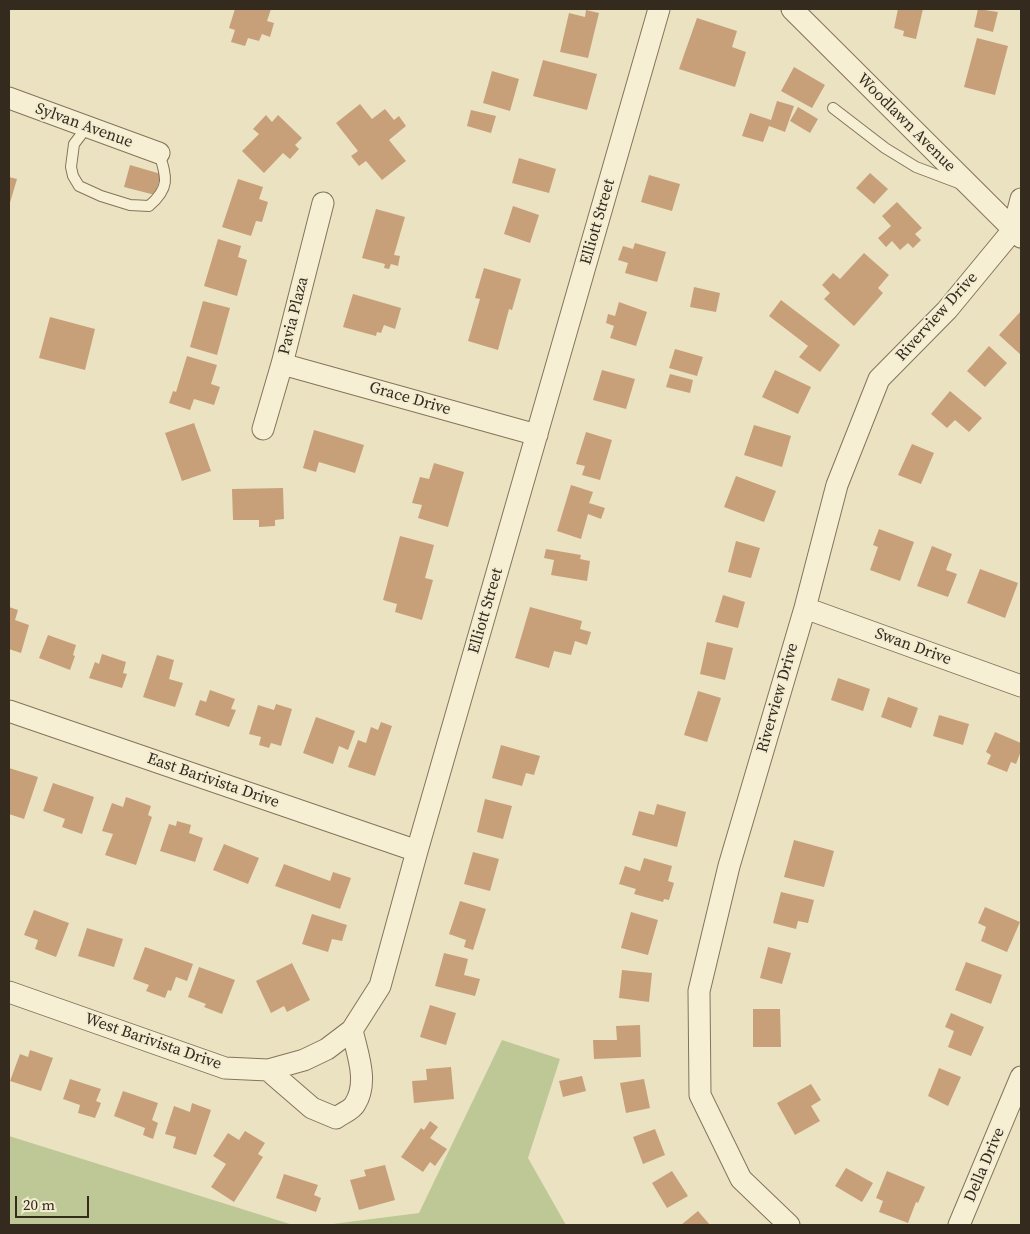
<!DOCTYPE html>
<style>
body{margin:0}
#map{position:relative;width:1030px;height:1234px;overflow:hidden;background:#ebe2c2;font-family:"Source Serif 4",serif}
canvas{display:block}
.frame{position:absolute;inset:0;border:10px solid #342a1e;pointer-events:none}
.scale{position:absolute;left:15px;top:1196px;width:74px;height:22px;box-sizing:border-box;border:2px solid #342a1e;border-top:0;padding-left:6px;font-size:15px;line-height:18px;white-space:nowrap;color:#342a1e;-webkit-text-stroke:4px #f3ecd1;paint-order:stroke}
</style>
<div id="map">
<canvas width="1030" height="1234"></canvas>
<div class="frame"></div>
<div class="scale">20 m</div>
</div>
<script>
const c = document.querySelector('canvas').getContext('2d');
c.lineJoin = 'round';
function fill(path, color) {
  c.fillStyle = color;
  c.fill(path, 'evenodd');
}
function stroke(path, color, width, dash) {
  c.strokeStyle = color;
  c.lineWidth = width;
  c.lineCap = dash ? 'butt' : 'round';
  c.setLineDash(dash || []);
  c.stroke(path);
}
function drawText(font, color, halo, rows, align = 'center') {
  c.font = font + ' "Source Serif 4",serif';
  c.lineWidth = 4;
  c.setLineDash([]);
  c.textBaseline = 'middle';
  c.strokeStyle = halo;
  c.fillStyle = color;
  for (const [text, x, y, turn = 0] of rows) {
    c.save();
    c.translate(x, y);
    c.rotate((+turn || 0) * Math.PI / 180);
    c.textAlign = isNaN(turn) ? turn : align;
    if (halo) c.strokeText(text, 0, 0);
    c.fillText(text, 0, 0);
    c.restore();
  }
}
const green = new Path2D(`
 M502 1040 560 1059 528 1158 566 1225H325L419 1213Z
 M9 1136 293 1225H9Z`);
const building = new Path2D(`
 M235 9H271L267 21 274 23 270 37 262 34 259 41 248 38 245 46 231 42 235 30 229 28Z
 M898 9H923L916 39 903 36 904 31 894 28Z
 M978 9 998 12 993 32 974 27Z
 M586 10 599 13 588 58 560 52 569 13 585 17Z
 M697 18 737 31 732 47 746 52 735 87 679 69Z
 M977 38 1008 46 995 95 964 87Z
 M543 60 597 74 587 110 533 96Z
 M794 67 825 85 812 108 781 91Z
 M492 71 519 79 510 111 483 103Z
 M777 101 794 106 785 132 769 126 763 142 742 136 750 113 771 120Z
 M360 104 372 119 385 109 394 120 399 116 406 126 389 140 406 161 382 180 366 161 359 166 351 156 358 151 336 123Z
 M798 107 818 119 810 133 790 121Z
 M471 110 496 116 491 133 467 126Z
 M266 115 272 122 278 115 302 138 295 145 299 149 290 159 283 153 264 173 242 151 259 134 253 129Z
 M519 158 556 169 549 193 512 183Z
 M130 165 161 174 155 195 124 187Z
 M870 173 888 189 874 204 856 188Z
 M649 175 680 184 672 211 641 202Z
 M9 177 17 179 9 206Z
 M238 179 263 187 259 199 268 202 262 222 256 221 251 236 222 227Z
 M897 202 922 228 915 234 921 240 913 248 908 243 900 250 892 241 886 247 878 238 891 226 882 216Z
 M513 206 539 215 530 243 504 234Z
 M376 209 405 217 394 255 400 256 398 266 391 264 389 269 384 268 385 264 362 258Z
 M218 239 241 246 238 257 247 260 237 296 204 286Z
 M635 243 666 252 657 282 625 273 628 263 618 260 623 246 633 249Z
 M864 253 889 275 878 288 883 293 854 326 824 299 830 293 822 285 833 273 840 279Z
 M484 268 521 279 512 310 509 309 498 350 468 341 480 299 475 298Z
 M694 287 720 293 716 312 690 307Z
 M353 294 401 308 395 329 384 325 381 333 377 332 376 336 343 327Z
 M781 300 840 345 820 372 799 357 808 346 769 316Z
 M203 301 230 308 217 355 190 347Z
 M619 302 647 312 636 346 610 338 614 326 606 323 608 314 615 316Z
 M1021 311V355L999 335Z
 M50 317 95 329 85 370 39 358Z
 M989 346 1007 363 985 387 967 371Z
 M675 349 703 357 697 376 669 368Z
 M187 356 217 365 211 384 220 387 214 405 194 399 190 410 169 403 173 391 176 392Z
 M602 370 635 379 626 409 593 400Z
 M775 370 811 387 798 414 762 397Z
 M670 374 693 380 690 393 666 387Z
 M950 391 982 418 969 432 955 420 947 428 931 414Z
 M194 423 211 471 182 481 165 433Z
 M754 425 791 436 782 467 744 455Z
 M314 430 364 445 355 473 319 462 316 472 303 468Z
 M586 432 612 440 600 480 582 475 585 466 576 464Z
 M912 444 934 453 921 484 898 475Z
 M434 463 464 472 448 527 418 518 422 505 412 503 420 477 429 479Z
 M736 476 776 491 764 522 724 507Z
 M571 485 593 492 589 503 605 508 601 519 588 514 581 539 557 531Z
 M283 488 284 519 275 520V526L259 527V520H233L232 489Z
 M879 529 914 542 900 581 870 570 878 547 873 545Z
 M400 536 434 545 425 578 433 580 422 620 395 612 397 604 383 600Z
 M736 541 760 548 751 578 728 572Z
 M932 546 952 554 946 570 957 574 948 597 917 586Z
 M546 549 581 555 580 559 590 561 587 581 551 575 554 560 544 558Z
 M980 569 1018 583 1005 618 967 603Z
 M723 595 745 602 738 628 715 622Z
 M9 607 18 610 15 620 29 625 21 653 9 649Z
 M530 607 582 621 580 629 591 632 587 645 575 641 571 655 554 651 549 668 515 658Z
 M48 635 76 645 73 655 75 656 70 670 39 658Z
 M707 642 733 648 725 680 700 674Z
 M102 654 126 662 123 673 127 674 122 688 89 678 95 662 99 664Z
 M157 655 174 660 169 679 183 683 175 707 143 697Z
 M838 678 870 689 863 711 831 700Z
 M210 690 235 699 231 709 236 710 229 727 195 715 200 700 206 702Z
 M698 691 721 698 707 742 684 735Z
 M888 697 918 708 911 728 881 717Z
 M276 704 292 709 281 746 271 743 269 748 259 745 261 737 249 734 258 705 274 710Z
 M939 715 969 724 963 745 933 736Z
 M316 717 355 731 348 750 339 746 333 764 303 753Z
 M381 722 392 726 375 776 348 767 358 740 366 743 371 727 378 730Z
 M995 732 1021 743V751L1016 764 1011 762 1007 772 987 764 991 755 986 752Z
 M501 745 540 756 534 775 526 773 522 786 492 778Z
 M9 768 38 777 24 819 9 814Z
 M53 783 94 797 82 834 62 827 65 819 43 811Z
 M126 797 151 806 148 815 152 817 136 865 105 855 113 834 102 831 112 803 123 807Z
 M485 799 512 806 503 839 477 832Z
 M657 804 686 812 677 847 632 835 639 811 654 815Z
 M177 821 191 825 189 833 203 838 195 862 160 851 169 824 176 826Z
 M794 840 834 851 824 887 784 877Z
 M224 844 259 858 248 884 213 870Z
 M473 852 499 859 490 891 464 884Z
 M644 858 672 866 668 881 674 883 669 900 664 899 663 902 634 894 636 889 619 884 625 866 640 871Z
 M284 864 330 881 333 872 351 878 340 909 275 886Z
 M781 892 814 900 808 923 798 921 796 929 773 923Z
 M460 901 486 909 473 950 464 947 466 940 449 934Z
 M985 907 1020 922 1007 952 981 941 986 927 978 923Z
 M34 910 69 923 56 957 35 949 38 940 24 935Z
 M631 912 658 920 648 955 621 948Z
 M312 914 347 925 342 941 332 939 328 952 302 944Z
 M87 928 123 939 114 967 78 956Z
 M145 947 193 964 187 981 176 977 171 991 168 990 165 998 146 991 149 985 133 979Z
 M768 947 791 953 782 984 760 978Z
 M444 953 468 959 464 975 480 979 475 996 435 986Z
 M966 962 1002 975 991 1004 955 990Z
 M292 963 310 1000 287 1012 284 1006 271 1013 256 981Z
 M199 967 235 980 222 1014 204 1007 206 1004 188 997Z
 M622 970 652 973 649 1002 619 998Z
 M430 1005 456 1013 446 1045 420 1037Z
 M753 1009H780L781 1047H753Z
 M951 1013 984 1027 971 1056 948 1047 954 1031 945 1027Z
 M640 1025 641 1057 594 1059 593 1040H617L616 1026Z
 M30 1050 53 1058 41 1091 10 1081 20 1054 28 1057Z
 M451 1067 454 1099 414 1103 412 1081 427 1080 426 1069Z
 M939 1068 961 1077 948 1106 928 1096Z
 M582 1076 586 1091 563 1097 559 1081Z
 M70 1079 101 1089 96 1101 101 1103 95 1118 78 1113 80 1105 63 1099Z
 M644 1079 650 1108 626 1113 620 1083Z
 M811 1084 821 1100 811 1106 820 1121 795 1135 777 1103Z
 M123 1091 158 1103 152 1120 158 1123 153 1139 143 1135 145 1128 114 1116Z
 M192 1103 211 1110 196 1155 173 1148 176 1137 165 1134 174 1106 190 1112Z
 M430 1121 438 1127 430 1138 447 1149 435 1166 430 1162 423 1172 401 1157 421 1128 424 1130Z
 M655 1129 665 1155 643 1164 633 1137Z
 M245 1131 265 1143 258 1154 263 1157 234 1202 211 1187 226 1164 213 1156 228 1133 239 1140Z
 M385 1165 395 1200 359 1210 350 1180 366 1176 364 1170Z
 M846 1168 873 1183 862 1202 835 1186Z
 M672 1171 688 1196 667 1208 652 1183Z
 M887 1171 925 1187 918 1203 916 1202 908 1223 879 1212 883 1201 876 1198Z
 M284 1174 318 1185 314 1195 321 1198 316 1212 276 1198Z
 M698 1211 710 1225H681Z`);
const service = new Path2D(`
 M833 108 885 148 916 167 961 184
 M87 127 74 144 71 167 73 176 79 186 101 196 130 205 149 206C170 188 167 178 159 153`);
const minor = new Path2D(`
 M792 9 1021 237
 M9 98 159 153
 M282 364 537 435
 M263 429 282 364 323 203
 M805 608 1021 686
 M9 711 417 851
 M9 992 225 1068 268 1070 304 1060 327 1049 352 1030
 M268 1070 312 1108 336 1118C341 1114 352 1110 355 1104 369 1082 357 1053 352 1030L380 986 417 851 659 9
 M789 1225 741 1179 700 1095 699 991 729 866 805 608 837 485 879 379 947 310 1013 230 1021 199
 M959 1225 1021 1077`);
const streetNames = [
 ["Woodlawn Avenue",906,123,45],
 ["Sylvan Avenue",84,126,20],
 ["Elliott Street",598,222,-74],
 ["Pavia Plaza",294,316,-76],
 ["Riverview Drive",937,317,-48],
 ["Grace Drive",410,399,16],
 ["Elliott Street",486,611,-74],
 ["Swan Drive",913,647,20],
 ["Riverview Drive",778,698,-74],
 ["East Barivista Drive",213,781,19],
 ["West Barivista Drive",153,1042,19],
 ["Della Drive",985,1165,-67]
];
fill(green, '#bec897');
fill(building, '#c7a07a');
stroke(service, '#84745a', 12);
stroke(minor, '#84745a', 23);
stroke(service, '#f6efd4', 10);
stroke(minor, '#f6efd4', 21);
drawText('16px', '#342a1e', '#f3ecd1', streetNames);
</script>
